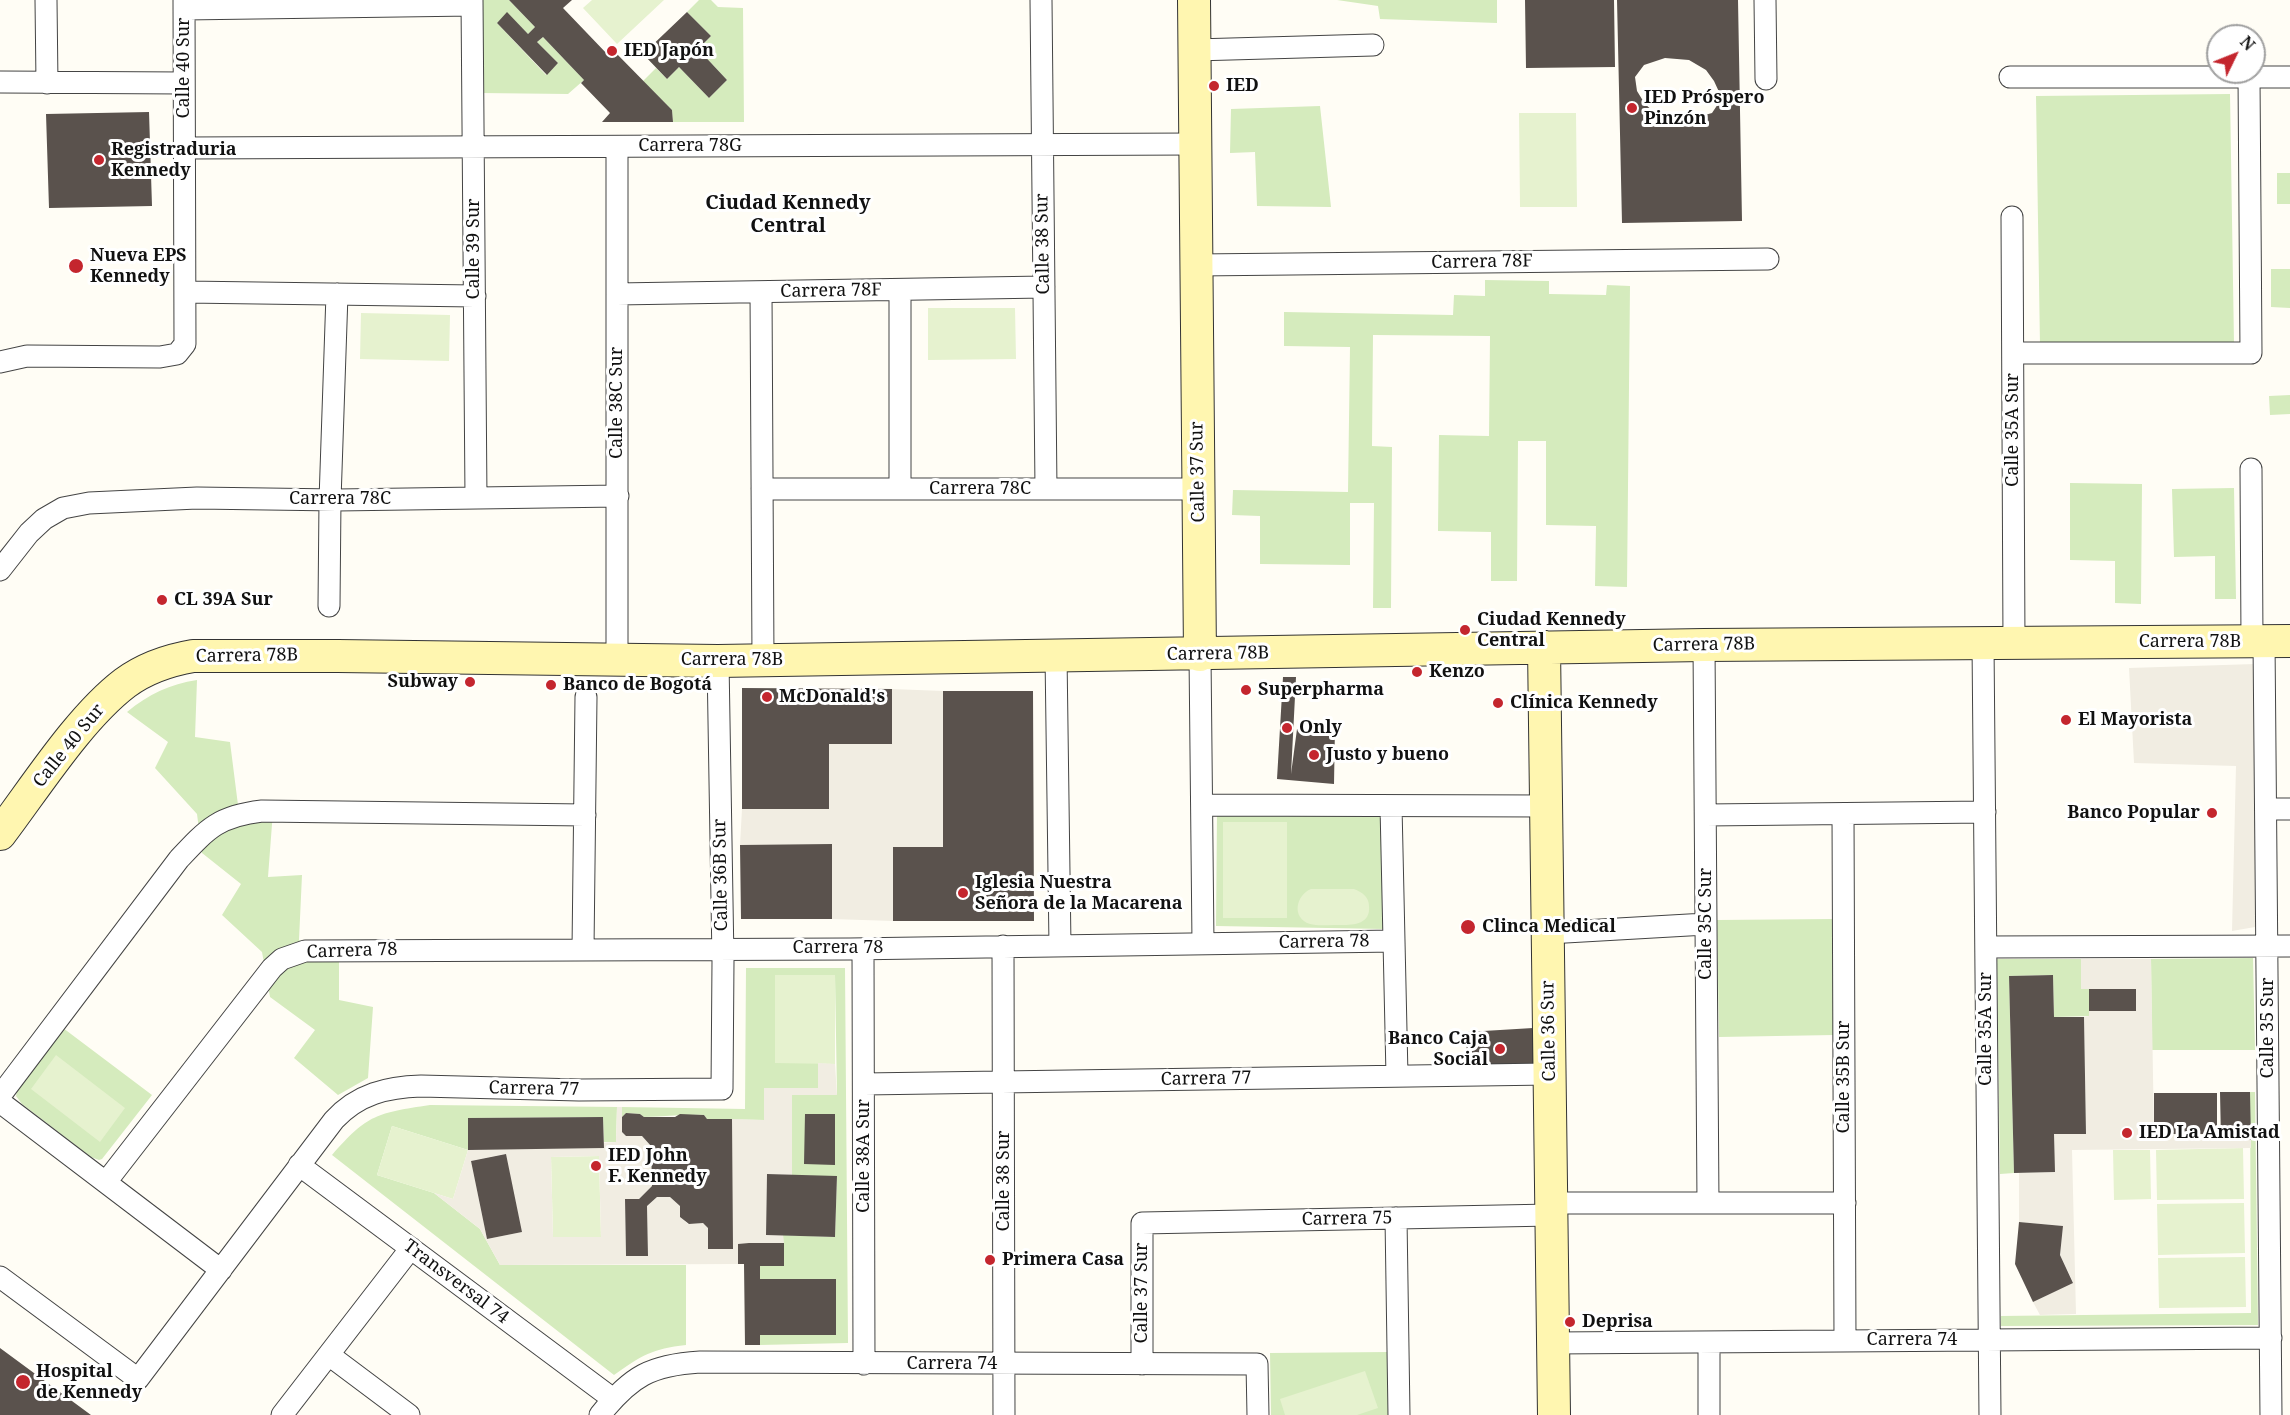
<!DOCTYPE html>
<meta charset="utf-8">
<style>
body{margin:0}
#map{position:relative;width:2290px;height:1415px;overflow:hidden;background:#fffdf5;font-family:"Noto Serif",serif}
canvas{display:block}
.north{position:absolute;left:2206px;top:24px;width:60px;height:60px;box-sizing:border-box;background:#fff;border:2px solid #a0a0a0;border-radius:50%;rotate:47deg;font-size:16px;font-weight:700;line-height:24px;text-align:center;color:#111}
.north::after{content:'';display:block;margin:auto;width:21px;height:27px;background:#c4262e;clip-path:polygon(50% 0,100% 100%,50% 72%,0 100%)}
</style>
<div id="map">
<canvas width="2290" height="1415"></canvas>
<div class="north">N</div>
</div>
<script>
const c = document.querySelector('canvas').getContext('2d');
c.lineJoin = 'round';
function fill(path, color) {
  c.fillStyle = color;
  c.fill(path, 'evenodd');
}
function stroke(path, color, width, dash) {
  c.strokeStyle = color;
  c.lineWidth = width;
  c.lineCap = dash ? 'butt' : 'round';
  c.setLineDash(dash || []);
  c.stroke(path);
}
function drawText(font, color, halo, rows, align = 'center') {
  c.font = font + ' "Noto Serif",serif';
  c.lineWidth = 6;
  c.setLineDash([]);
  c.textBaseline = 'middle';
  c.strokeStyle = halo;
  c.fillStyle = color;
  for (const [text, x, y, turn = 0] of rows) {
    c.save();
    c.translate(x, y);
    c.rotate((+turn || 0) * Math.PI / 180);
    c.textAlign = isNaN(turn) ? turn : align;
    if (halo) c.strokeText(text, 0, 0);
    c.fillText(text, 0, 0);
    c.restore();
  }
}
const green = new Path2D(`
 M481 0H509L535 27 528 34 507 13 497 23 546 75 558 63 537 42 543 37 584 80 568 94 481 93Z
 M699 0H711L718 7 743 8 744 122H673L672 110 643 81 656 68 667 79 679 67 709 98 727 80 698 49 711 36 687 12Z
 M1337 0H1497V23L1380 19 1378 6Z
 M2230 94 2234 344 2040 345 2036 96Z
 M1320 106 1331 207 1257 206 1255 152 1230 153 1231 109Z
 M2277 173H2290V204H2277Z
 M2271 269H2290V308L2271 307Z
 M1485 280 1549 281V294L1606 295 1607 285 1630 286 1627 587 1595 586 1596 526 1546 525V441H1518L1517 581H1491V532L1438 531 1439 435 1489 436 1490 336 1373 335 1372 446 1392 447 1391 608H1373L1374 503H1350V565L1260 564V516L1232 515 1233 490 1348 492 1350 347 1284 346V312L1453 315 1454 295 1485 296Z
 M2290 395V414L2270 415 2269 396Z
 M2070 483 2142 484 2141 604 2115 603V561L2070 560Z
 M2234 488 2236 599H2215V556L2174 557 2172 489Z
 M197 680 195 737 230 742 239 813 273 811 268 877 302 875 299 940 323 949 339 961V1000L373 1007 368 1078 338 1095 294 1058 315 1030 270 997 262 952 222 915 241 884 202 853 197 814 155 768 168 742 127 712C149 694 170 684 197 680Z
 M1217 813 1385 816 1384 929 1216 926Z
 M1833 919 1834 1035 1719 1037 1717 920Z
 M2253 958 2255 1050H2152L2151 959Z
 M1997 959H2081V988L2089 989V1016L2054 1017 2053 975 2009 976 2014 1173 2000 1174Z
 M746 968H845L848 1343 760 1345V1335L836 1334V1279H760V1266H784L783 1235 835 1237 837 1177 792 1175V1095L837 1094 835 975 775 976V1063H818V1088H765L764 1120 707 1119 704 1115C683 1114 665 1117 644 1117L640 1114 626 1113 622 1117V1107L745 1109Z
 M63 1028 152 1095 102 1159 99 1160 91 1157 22 1104 16 1096 18 1088Z
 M2250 1092H2255L2258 1325 2001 1326V1316L2251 1313Z
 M430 1105 617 1107 616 1142H604L603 1117 468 1118V1150L392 1126 377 1175 434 1193 480 1229 500 1265H686V1345C652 1349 642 1355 614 1375L332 1155C368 1114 377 1113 430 1105Z
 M1390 1352 1391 1415H1271L1270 1353Z`);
const pitch = new Path2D(`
 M592 0H664L617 44 583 8Z
 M1519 113H1576L1577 207H1520Z
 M928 308H1015L1016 359 928 360Z
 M361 313 450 315 449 361 360 359Z
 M1223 822H1287V918H1223Z
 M1311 889H1354C1362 892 1369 897 1369 906 1371 927 1348 925 1334 925 1326 925 1317 926 1310 924 1291 918 1296 895 1311 889Z
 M775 975H835V1064L775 1063Z
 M56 1055 125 1108 100 1142 31 1089Z
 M392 1126 468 1150 453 1199 377 1175Z
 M2243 1148 2244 1199 2157 1200 2156 1150Z
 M2113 1150H2150L2151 1199 2114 1200Z
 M599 1156 601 1237H553L551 1157Z
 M2244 1203 2245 1253 2158 1255 2157 1204Z
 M2245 1257 2246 1307 2159 1308 2158 1258Z
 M1365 1371 1378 1408 1357 1415H1285L1280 1399Z`);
const plaza = new Path2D(`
 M2255 664V927L2232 931 2236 766 2134 763 2129 668Z
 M892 689 943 691V847H893V921L832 919V845H740L742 809H829V744H892Z
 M2081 959H2151L2154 1134H2221V1140H2251V1148L2072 1150 2076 1314 2040 1315 2033 1302 2073 1282 2060 1255 2063 1226 2019 1222V1173L2054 1172V1134H2086L2084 1017 2089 1016V1011H2136V989H2081Z
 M818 1063 835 1064 837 1095H792V1175L767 1174 766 1234 783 1235 784 1243 738 1244V1264L500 1265 480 1229 434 1193 453 1199 468 1150 616 1142 617 1107H622V1132L626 1136H642L651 1146 652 1186 639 1199H625L626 1256 648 1255 647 1206 657 1197H670L680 1206V1217L688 1224 703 1223 708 1228 709 1249H732V1119L764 1120V1088H818ZM505 1154 522 1232 487 1239 471 1161ZM599 1156 601 1237H553L551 1157Z`);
const building = new Path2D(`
 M509 0H572L563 8 609 56 614 51 672 110 673 122H602L610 113 581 83 584 80 543 37 537 42 558 63 547 75 497 23 507 12 528 34 535 27Z
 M1525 0H1614L1615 67 1526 68Z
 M1617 0H1738L1742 221 1622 223ZM1665 58 1689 60 1706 70 1714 81 1720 94V101L1712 113 1691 119H1676L1655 113 1645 104 1637 91 1635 77 1644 65Z
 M687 12 711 36 698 49 727 80 709 98 679 67 667 79 643 54Z
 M149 112 152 206 49 208 46 114Z
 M1283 677H1296L1291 774 1297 729 1335 726 1334 784 1277 779Z
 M742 688 892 689V744H829V809H742Z
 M943 691H1033L1034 921H893V847H943Z
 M832 844V919H741L740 845Z
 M2053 975 2054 1017H2084L2086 1134H2054L2055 1172 2014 1173 2009 976Z
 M2089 989H2136V1011H2089Z
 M1533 1028 1534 1065 1466 1066 1467 1032Z
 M2220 1092H2250L2251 1140H2221Z
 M2154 1093H2217V1134H2154Z
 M626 1113 640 1114 644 1117H675L680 1114 704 1115 707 1119H732L733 1249H708V1228L703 1223 689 1224 680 1217V1206L670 1197H657L647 1206 648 1256H626L625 1199H639L652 1186 651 1146 642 1136H626L622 1132V1117Z
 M805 1114H835V1165L804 1164Z
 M603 1117 604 1148 468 1150V1118Z
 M506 1154 522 1232 487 1239 471 1161Z
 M767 1174 837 1176 835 1237 766 1235Z
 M2019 1222 2063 1226 2060 1255 2073 1283 2033 1302 2015 1264Z
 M749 1243H784V1266H760V1279H836V1335H760V1345H745L744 1264H738V1244Z
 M0 1348 91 1415H0Z`);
const street = new Path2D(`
 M46 0 47 83
 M472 0 476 498
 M1041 0 1046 489
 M1765 0 1766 79
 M184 9 472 5
 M1195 50 1373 45
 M2010 77H2290
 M0 82 184 83
 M185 148 1196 144
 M2012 217 2014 643
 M1197 265 1768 259
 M186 292 475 296
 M761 292 763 660
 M617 294 1044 287
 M2013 353H2251L2249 77
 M0 362 27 356 160 357 177 354 185 344 184 0
 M2251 469 2252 641
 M762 489H1199
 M900 489V290
 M0 570 29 533 44 519 63 508 89 503 197 498 337 500 618 496
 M329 606 330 500 337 294
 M2264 641 2271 1415
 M1983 643 1990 1415
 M1704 645 1708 1203
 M1056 655 1060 946
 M1200 655 1203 944
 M617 659V147
 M1202 805 1546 806
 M1391 806 1397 1076
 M2266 809H2290
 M1843 814 1845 1341
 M1706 815 1985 812
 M1548 933 1706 924
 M1003 946 1004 1415
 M1986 947 2290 946
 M583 949 586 697
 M863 949 864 1364
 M864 1084 1549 1074
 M0 1096 179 859C208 828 219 816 262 811L585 815
 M0 1102 221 1270
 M299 1165 613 1399
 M106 1182 272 968 282 959 305 951 850 949 1394 941
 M1551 1203H1845
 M1396 1218 1399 1415
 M0 1277 138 1379 334 1120C358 1094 387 1087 421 1086L579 1090 722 1089 723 961 718 661
 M1709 1342V1415
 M1553 1343 2271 1338
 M329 1355 409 1415
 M1142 1364V1223L1551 1215
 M282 1415 411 1248
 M600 1415C631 1376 651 1365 700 1362L1257 1364 1258 1415`);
const secondary = new Path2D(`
 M1194 0 1200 655
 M1544 647 1554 1415
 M0 834C35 788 79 718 125 683 144 669 170 660 193 656H338L718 661 1704 645 2290 641`);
const markers = [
 [612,51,6,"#c4262e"],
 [1214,86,6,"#c4262e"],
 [1632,108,6,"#c4262e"],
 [99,160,6,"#c4262e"],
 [76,266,8,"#c4262e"],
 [162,600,6,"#c4262e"],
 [1465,630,6,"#c4262e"],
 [1417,672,6,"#c4262e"],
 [470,682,6,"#c4262e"],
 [551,685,6,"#c4262e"],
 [1246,690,6,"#c4262e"],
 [767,697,6,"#c4262e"],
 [1498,703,6,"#c4262e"],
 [2066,720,6,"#c4262e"],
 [1287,728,6,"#c4262e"],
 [1314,755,6,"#c4262e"],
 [2212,813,6,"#c4262e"],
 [963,893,6,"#c4262e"],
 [1468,927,8,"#c4262e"],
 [1500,1049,6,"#c4262e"],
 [2127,1133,6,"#c4262e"],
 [596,1166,6,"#c4262e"],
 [990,1260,6,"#c4262e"],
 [1570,1322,6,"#c4262e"],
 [23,1382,8,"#c4262e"]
];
const poiNames = [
 ["IED Japón",624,51],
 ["IED",1226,86],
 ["IED Próspero",1644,98],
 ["Pinzón",1644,119],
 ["Registraduria",111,150],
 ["Kennedy",111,171],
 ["Nueva EPS",90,256],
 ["Kennedy",90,277],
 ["CL 39A Sur",174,600],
 ["Ciudad Kennedy",1477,620],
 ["Central",1477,641],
 ["Kenzo",1429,672],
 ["Subway",458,682,"right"],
 ["Banco de Bogotá",563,685],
 ["Superpharma",1258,690],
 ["McDonald's",779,697],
 ["Clínica Kennedy",1510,703],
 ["El Mayorista",2078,720],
 ["Only",1299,728],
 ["Justo y bueno",1326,755],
 ["Banco Popular",2200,813,"right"],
 ["Iglesia Nuestra",975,883],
 ["Señora de la Macarena",975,904],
 ["Clinca Medical",1482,927],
 ["Banco Caja",1488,1039,"right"],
 ["Social",1488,1060,"right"],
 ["IED La Amistad",2139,1133],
 ["IED John",608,1156],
 ["F. Kennedy",608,1177],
 ["Primera Casa",1002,1260],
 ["Deprisa",1582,1322],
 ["Hospital",36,1372],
 ["de Kennedy",36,1393]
];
const streetNames = [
 ["Calle 40 Sur",184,68,-90],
 ["Carrera 78G",690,146],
 ["Calle 38 Sur",1043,244,-91],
 ["Calle 39 Sur",474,249,-90],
 ["Carrera 78F",1482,262,-1],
 ["Carrera 78F",831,291,-1],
 ["Calle 38C Sur",617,403,-90],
 ["Calle 35A Sur",2013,430,-90],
 ["Calle 37 Sur",1198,472,-91],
 ["Carrera 78C",980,489],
 ["Carrera 78C",340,499],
 ["Carrera 78B",2190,642],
 ["Carrera 78B",1704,645,-1],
 ["Carrera 78B",1218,654,-1],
 ["Carrera 78B",247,656,-1],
 ["Carrera 78B",732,660],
 ["Calle 40 Sur",69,746,-51],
 ["Calle 36B Sur",721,875,-91],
 ["Calle 35C Sur",1706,924,-90],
 ["Carrera 78",1324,942,-1],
 ["Carrera 78",838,948],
 ["Carrera 78",352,951,-2],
 ["Calle 35 Sur",2268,1028,-90],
 ["Calle 35A Sur",1986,1029,-90],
 ["Calle 36 Sur",1549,1031,-91],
 ["Calle 35B Sur",1844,1077,-90],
 ["Carrera 77",1206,1079,-1],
 ["Carrera 77",534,1089,1],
 ["Calle 38A Sur",864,1156,-90],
 ["Calle 38 Sur",1004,1181,-90],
 ["Carrera 75",1347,1219,-1],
 ["Transversal 74",456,1282,37],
 ["Calle 37 Sur",1142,1293,-90],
 ["Carrera 74",1912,1340],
 ["Carrera 74",952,1364]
];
const neighbourhoodNames = [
 ["Ciudad Kennedy",788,203],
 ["Central",788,226]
];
fill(green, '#d5ebbd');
fill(pitch, '#e6f2cf');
fill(plaza, '#f1ede2');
fill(building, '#5a524d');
stroke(street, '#444', 23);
stroke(secondary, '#333', 34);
stroke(street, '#fff', 21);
stroke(secondary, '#fff6b0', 32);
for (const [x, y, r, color] of markers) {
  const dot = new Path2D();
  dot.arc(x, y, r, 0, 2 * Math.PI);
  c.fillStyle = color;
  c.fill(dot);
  stroke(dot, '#fff', 2);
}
drawText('bold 18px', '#111', '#fff', poiNames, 'left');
drawText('18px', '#111', '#fff', streetNames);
drawText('bold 20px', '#111', '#fff', neighbourhoodNames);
</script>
